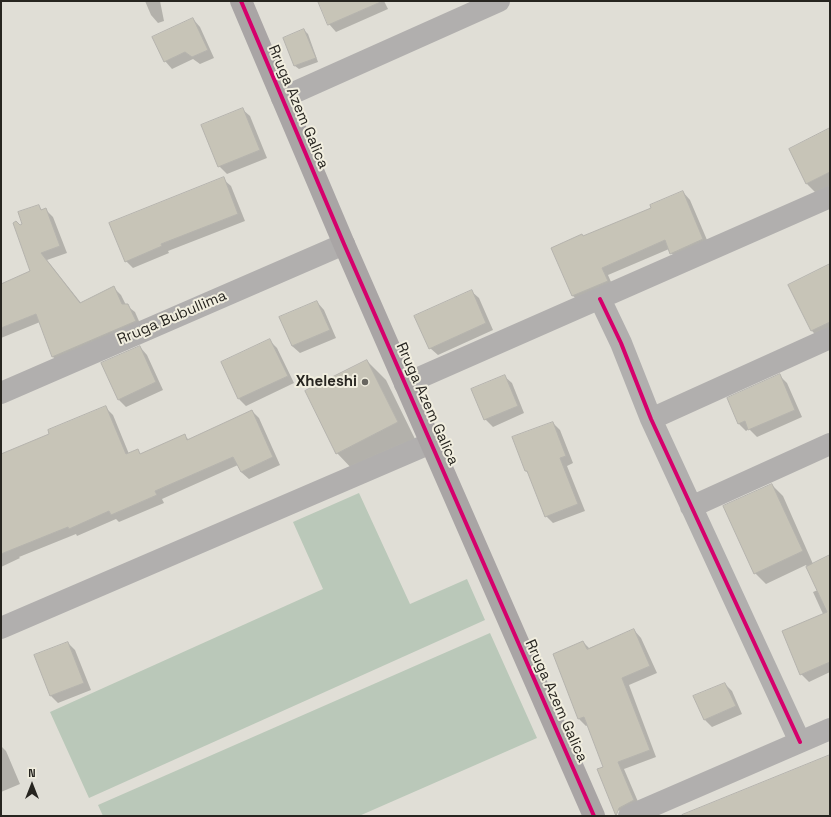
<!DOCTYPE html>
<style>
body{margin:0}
#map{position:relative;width:831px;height:817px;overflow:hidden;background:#e0ded6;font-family:"Space Grotesk",sans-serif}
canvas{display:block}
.frame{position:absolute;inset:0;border:2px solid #272520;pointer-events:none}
.north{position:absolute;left:12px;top:765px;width:40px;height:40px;-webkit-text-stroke:3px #f1eedf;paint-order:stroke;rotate:0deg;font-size:11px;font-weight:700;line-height:16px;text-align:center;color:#272520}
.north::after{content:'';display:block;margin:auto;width:14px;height:18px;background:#272520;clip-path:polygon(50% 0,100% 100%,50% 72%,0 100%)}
</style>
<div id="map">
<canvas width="831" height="817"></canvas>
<div class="frame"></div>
<div class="north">N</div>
</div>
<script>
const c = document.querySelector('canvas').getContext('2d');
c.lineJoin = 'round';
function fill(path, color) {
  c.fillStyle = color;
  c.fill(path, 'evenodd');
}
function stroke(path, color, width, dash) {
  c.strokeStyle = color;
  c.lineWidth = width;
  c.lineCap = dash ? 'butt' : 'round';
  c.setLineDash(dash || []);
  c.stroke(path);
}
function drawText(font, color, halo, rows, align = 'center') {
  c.font = font + ' "Space Grotesk",sans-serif';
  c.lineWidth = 4;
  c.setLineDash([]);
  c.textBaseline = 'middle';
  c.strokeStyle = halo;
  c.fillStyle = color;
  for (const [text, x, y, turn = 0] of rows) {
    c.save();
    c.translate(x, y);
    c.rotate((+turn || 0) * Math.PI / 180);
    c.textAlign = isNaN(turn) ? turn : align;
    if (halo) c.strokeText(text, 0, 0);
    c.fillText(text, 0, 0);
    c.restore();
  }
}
const green = new Path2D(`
 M359 493 410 604 467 579 485 620 89 798 50 712 323 589 293 522Z
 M490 633 537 738 359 816H103L98 805Z`);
const shadow = new Path2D(`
 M145 1H160L164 21 158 23 151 15Z
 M319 1H384L388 9 336 32 329 24Z
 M193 19 200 27 214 58 200 64 193 59 172 69 165 61Z
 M304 30 308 34 318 62 299 69 295 66 284 38Z
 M242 109 250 116 267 158 227 174 219 166Z
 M830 129V186L816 193 807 184 790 150Z
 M223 179 231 186 245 221 168 251 169 253 133 268 126 261Z
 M683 192 690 200 710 247 679 260 671 253 669 249 608 275 614 289 581 303 573 296 552 248 584 237 652 208Z
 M38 206 43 211 46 210 53 217 67 253 47 260 81 303 114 288 121 295 126 305 135 312 142 328 60 364 53 357 40 322 1 338V285L31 271 20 226Z
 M830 265V335L819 338 812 331 790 285Z
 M471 291 479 298 493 330 438 355 430 348Z
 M317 302 324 310 336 338 300 353 292 346 280 318Z
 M269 340 277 348 294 383 246 406 239 399 222 363Z
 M140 347 147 355 163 390 126 407 119 400 102 364Z
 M367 361 386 380 416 441 355 472 337 453Z
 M504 376 512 383 524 413 493 427 485 419Z
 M780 376 787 383 802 417 757 437 749 429 746 431 739 424 728 399Z
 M106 408 113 415 129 454 137 450 141 455 184 435 189 440 252 411 259 418 280 465 249 479 241 472 238 465 162 499 164 503 119 522 116 519 77 536 76 534 19 557 20 558 1 567V511L51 434Z
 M553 423 560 430 573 463 567 466 585 511 553 523 546 516 530 475 526 471Z
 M772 485 783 496 813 564 830 556V672L809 682 801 674 823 614 813 592 818 590 806 565 766 584 755 573Z
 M634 630 641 638 657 673 629 685 656 757 624 769 639 804 619 811 612 804 604 768 588 725 586 726 579 719 554 655 583 642 590 649Z
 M68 643 75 650 91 690 58 703 51 696 35 656Z
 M725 684 732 691 742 714 712 727 705 720 695 697Z
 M1 746 6 751 20 784 1 792Z`);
const building = new Path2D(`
 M318 1H383L328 25Z
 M193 18 208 50 192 57 185 52 164 62 152 37Z
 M304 29 316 58 294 66 283 38Z
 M243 108 260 150 218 167 201 125Z
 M830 128V172L806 184 789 149Z
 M224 177 238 214 161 244 162 246 125 262 109 223Z
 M683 191 703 239 670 254 665 240 602 268 608 281 572 296 551 248 582 234 583 236 651 208 650 205Z
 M39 205 41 210 46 208 60 246 41 253 80 303 114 286 122 304H128L136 321 52 357 36 314 1 328V284L30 271 13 223 16 221 20 225 22 224 18 212Z
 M830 264V322L811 331 788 285Z
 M472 290 486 323 429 349 414 316Z
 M317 301 330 330 292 346 279 317Z
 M270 339 288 376 238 399 221 362Z
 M140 346 156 382 118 400 101 363Z
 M367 360 398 422 336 454 305 391Z
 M780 374 795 410 748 430 745 421 738 424 727 398Z
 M505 375 518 406 484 420 471 389Z
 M106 406 126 454 138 449 140 454 185 434 187 440 252 410 273 457 241 472 233 457 155 491 157 495 111 515 109 511 69 529 68 527 1 554V454L49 434 48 430Z
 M553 422 566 456 560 458 578 504 545 517 527 471H525L512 437Z
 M772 484 803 551 754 574 723 506Z
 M830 555V662L800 675 782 631 827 612 806 567Z
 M634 629 650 666 622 678 650 750 618 762 634 800 619 808 616 816 597 769 603 767 584 717 578 719 553 654 583 641 587 649Z
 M68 642 84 683 50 696 34 655Z
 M725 683 736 706 704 720 693 696Z
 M830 755V816H682V815Z`);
const street = new Path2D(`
 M282 98 499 1
 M600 299 621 343 651 419 800 742
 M405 384 830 197
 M1 393 344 244
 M651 419 830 338
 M691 507 830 444
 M1 628 431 443
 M629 816 830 729`);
const secondary = new Path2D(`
 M241 1 344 244 594 816`);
const cycleway = new Path2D(`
 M241 1 344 244 594 816
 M600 299 621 343 651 419 800 742`);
const markers = [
 [365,382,4,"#686660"]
];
const streetNames = [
 ["Rruga Azem Galica",298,107,67],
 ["Rruga Bubullima",172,318,-23],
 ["Rruga Azem Galica",427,404,66],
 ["Rruga Azem Galica",556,701,66]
];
const poiNames = [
 ["Xheleshi",357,382]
];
fill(green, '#bac8b9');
fill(shadow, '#0003');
fill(building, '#c7c4b7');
stroke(building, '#b5b3ad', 1);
stroke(street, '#b1afae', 22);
stroke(secondary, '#a9a5a5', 22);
stroke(cycleway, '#d6006c', 4);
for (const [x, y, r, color] of markers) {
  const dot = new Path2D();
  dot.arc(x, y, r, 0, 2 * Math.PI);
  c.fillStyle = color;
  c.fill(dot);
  stroke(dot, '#f1eedf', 1.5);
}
drawText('15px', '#272520', '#f1eedf', streetNames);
drawText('bold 15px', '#272520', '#f1eedf', poiNames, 'right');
</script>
